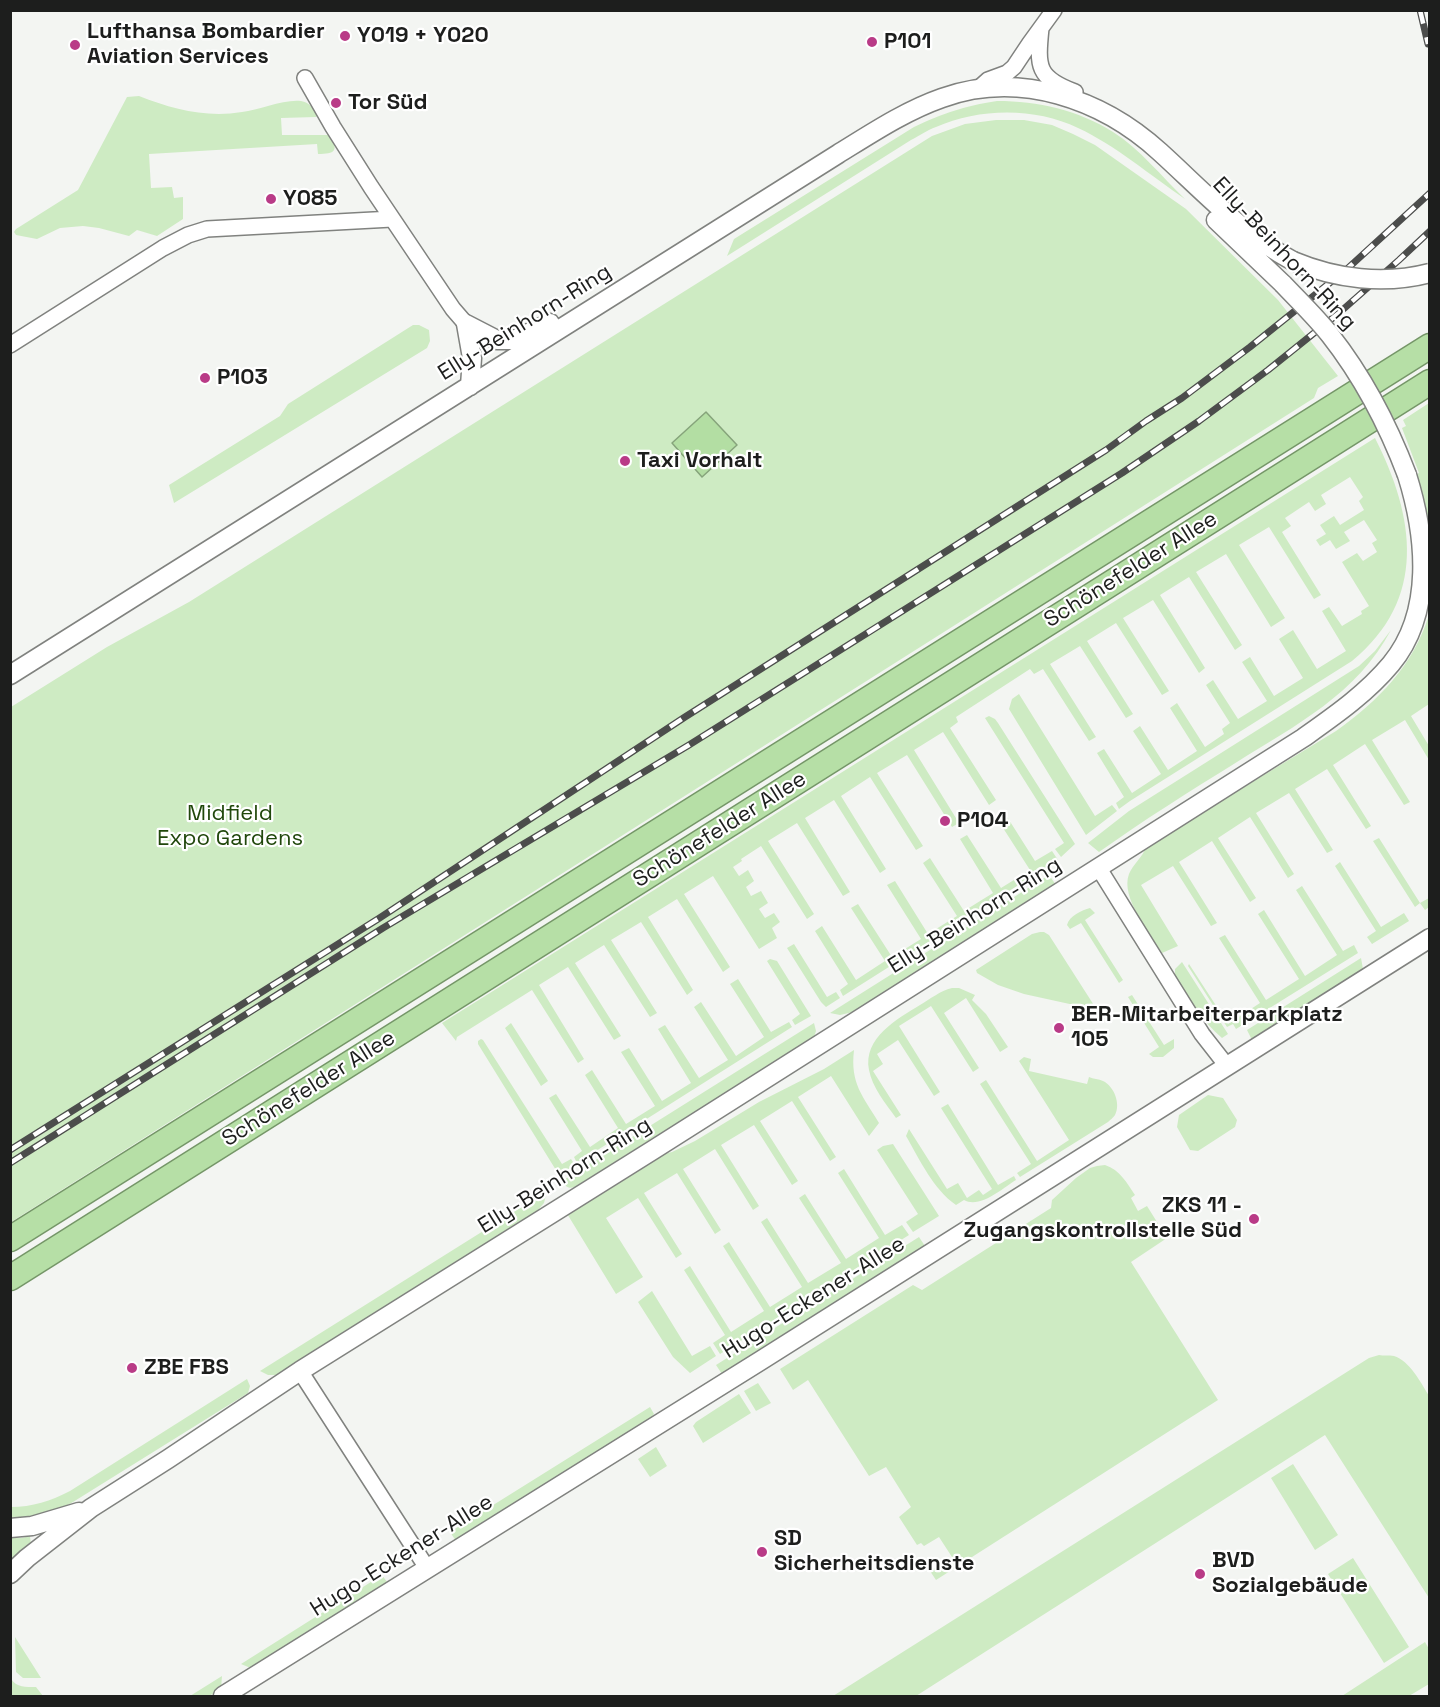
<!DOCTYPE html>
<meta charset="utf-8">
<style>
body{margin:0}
#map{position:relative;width:1440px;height:1707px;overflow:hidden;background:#f3f5f2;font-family:"Space Grotesk",sans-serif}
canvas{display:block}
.frame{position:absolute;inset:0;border:12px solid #1d1e1d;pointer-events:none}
</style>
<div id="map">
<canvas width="1440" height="1707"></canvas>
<div class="frame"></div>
</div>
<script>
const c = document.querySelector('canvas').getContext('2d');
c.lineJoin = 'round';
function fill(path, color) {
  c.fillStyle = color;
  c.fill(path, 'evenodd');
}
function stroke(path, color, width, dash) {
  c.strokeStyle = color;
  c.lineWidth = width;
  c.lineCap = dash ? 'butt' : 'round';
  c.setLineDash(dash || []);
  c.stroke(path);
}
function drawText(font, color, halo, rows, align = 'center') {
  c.font = font + ' "Space Grotesk",sans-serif';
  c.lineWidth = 4.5;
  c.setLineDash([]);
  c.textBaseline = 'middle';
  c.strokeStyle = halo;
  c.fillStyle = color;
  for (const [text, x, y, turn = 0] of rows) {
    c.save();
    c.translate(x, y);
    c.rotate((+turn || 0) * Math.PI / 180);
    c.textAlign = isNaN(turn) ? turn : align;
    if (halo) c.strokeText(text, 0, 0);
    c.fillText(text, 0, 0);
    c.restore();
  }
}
const green = new Path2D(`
 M139 96C172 109 206 118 242 112 259 110 284 99 301 101 309 102 314 109 318 115L316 117 281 118 282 135H330C339 151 335 154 318 154L317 144 149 154 151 188 172 187 174 198 183 197V219L157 236 137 230 129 236 99 228 83 226 60 228 37 239 16 235 14 232 16 229 78 190 127 97Z
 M997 101C1038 101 1078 110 1113 132 1140 149 1162 177 1185 199 1151 176 1115 145 1078 128 1035 107 979 108 936 127 927 130 919 136 911 140L727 256 734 239 914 127C944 113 964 106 997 101Z
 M996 120H1024L1052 125 1073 134 1095 145 1186 209 1278 300 1338 376 1318 388 1314 398 11 1222V707L107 647 189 602 932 136 965 124Z
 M413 325H419L429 330 430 341 427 348 174 503 169 485 280 416 288 404Z
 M1429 403V536L1423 498 1417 474 1419 473 1402 428 1406 426 1403 420Z
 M1375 438C1415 517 1428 599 1352 661L1130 801 1119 809 1116 803 1124 797 1097 753 1104 749 1132 793 1161 774 1133 731 1140 726 1168 770 1197 751 1170 708 1177 703 1205 747 1224 734 1222 729 1230 723 1206 685 1213 680 1238 719 1267 701 1242 662 1250 657 1274 696 1303 678 1279 639 1293 630 1317 669 1346 651 1322 611 1329 607 1342 626 1362 614 1361 611 1369 606 1342 562 1357 553 1363 561 1377 552 1372 543 1377 540 1364 520 1344 532 1350 541 1336 549 1330 540 1320 546 1316 540 1326 534 1320 525 1334 516 1340 525 1364 510 1359 501 1363 497 1350 477 1321 495 1326 504 1315 511 1309 502 1285 518 1291 526 1282 532 1321 595 1314 599 1269 527 1239 545 1285 618 1271 627 1226 554 1196 572 1242 645 1235 650 1189 577 1160 595 1205 668 1199 673 1153 600 1123 618 1169 691 1162 695 1116 623 1087 641 1133 714 1126 718 1080 646 1050 664 1096 737 1089 741 1043 669 1034 674 1030 669 956 717 958 722 950 728 996 800 989 805 943 732 914 750 959 823 952 827 907 755 877 773 923 846 916 850 870 777 841 796 886 869 880 873 834 800 805 818 850 892 843 896 797 823 768 841 814 914 807 919 761 846 741 859 742 861 733 867 739 876 748 870 754 881 746 887 751 896 761 891 768 903 759 909 765 918 774 913 780 922 772 928 777 938 759 949 713 876 684 894 730 967 723 972 677 899 648 917 693 990 687 995 641 922 611 940 657 1013 650 1017 604 945 575 963 621 1036 614 1040 568 967 539 985 584 1059 578 1063 532 990 457 1037 456 1041 442 1023Z
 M1429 615V704L1411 716 1429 746V760L1405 720 1372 740 1410 802 1404 805 1365 744 1333 765 1371 826 1366 829 1327 769 1295 789 1333 850 1327 853 1289 793 1256 813 1294 874 1288 878 1250 817 1218 838 1256 898 1250 902 1212 841 1179 862 1217 923 1211 926 1173 866 1141 885 1178 946 1162 953C1150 934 1120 897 1129 874 1133 864 1143 857 1146 847L1336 731C1379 700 1413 666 1429 615Z
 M1391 630C1357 694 1296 725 1237 762 1190 791 1144 820 1099 852L1088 843 1129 811 1359 666 1375 651Z
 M1019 694 1095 816 1112 805 1117 811 1086 835 1009 709 1012 699Z
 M989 716 995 719 998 723 1075 844 1061 857 1055 849 1064 843 985 718Z
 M1004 812 1035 861 1052 851 1058 860 843 996 840 990 848 984 815 931 822 926 856 980 885 961 851 908 858 904 892 957 921 939 887 885 895 881 928 934 957 916 923 863 930 858 964 911 993 893 960 839 967 835 1001 888 1030 870 996 817Z
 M1379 838 1420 903 1429 898V907L1425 910 1420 903 1415 907 1373 841Z
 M1340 862 1381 927 1404 913 1409 921 1372 944 1367 937 1376 931 1335 866Z
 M1049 875 1056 885 853 1012 840 1015 830 1013Z
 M1302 886 1343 951 1354 945 1358 953 1236 1029 1233 1024 1227 1027 1188 966 1189 964 1228 1024 1260 1003 1219 938 1225 935 1266 1000 1299 979 1258 914 1264 910 1305 976 1337 955 1296 890Z
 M1090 908 1095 913 1085 920 1123 980 1119 983 1081 923 1070 929 1067 925C1069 916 1082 910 1090 908Z
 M1040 932H1044L1049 935 1097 1010 1024 994 998 985 977 973 976 970 1032 934Z
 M794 944 827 997 836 992 840 998 826 1007 821 1002 787 948Z
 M1361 958 1363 969 1361 973 1252 1040 1247 1030Z
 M770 959 777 961 811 1016 795 1025 792 1020 800 1014 767 961Z
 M1182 962 1228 1034 1222 1038C1202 1022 1189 997 1175 975V969Z
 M738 979 771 1032 789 1022 792 1027 577 1163 574 1157 582 1151 549 1098 556 1094 590 1147 618 1128 585 1075 592 1070 626 1124 655 1106 621 1052 629 1048 662 1101 691 1083 658 1029 665 1025 699 1078 728 1060 694 1007 701 1002 736 1056 764 1037 730 984Z
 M952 988H959L975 995 972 1000 986 1014 1008 1047 1000 1052 966 998 944 1013 979 1068 973 1072 931 1006 899 1026 940 1092 934 1096 898 1040 877 1054 883 1064 873 1071 901 1115 896 1118C886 1104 872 1087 869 1070 863 1038 897 1019 920 1005 930 999 940 991 952 988Z
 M1132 995 1164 1045 1174 1039V1048L1163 1057H1153L1149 1054 1159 1047 1128 997Z
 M511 1023 548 1081 541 1086 505 1028Z
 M814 1023 816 1031 814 1037 575 1187C568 1189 566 1187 562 1181Z
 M481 1039 483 1040 562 1164 571 1159 575 1165 559 1175 478 1044V1041Z
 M854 1050C850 1084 863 1096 879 1123L869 1136 831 1076 798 1097 836 1157 830 1161 792 1101 760 1121 798 1181 792 1185 754 1125 721 1145 759 1206 753 1210 715 1149 683 1169 721 1230 715 1234 677 1173 644 1193 682 1254 676 1258 638 1198 606 1218 643 1277 616 1294 566 1212 655 1156 672 1152 695 1141 759 1102 824 1069Z
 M1024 1057 1031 1059 1029 1071 1087 1084 1089 1077C1093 1079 1099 1079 1103 1081 1114 1086 1121 1104 1115 1115 1114 1117 1109 1121 1108 1122L1020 1177 1017 1173 1031 1164 980 1084 986 1080 1037 1161 1069 1140 1019 1061Z
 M1208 1095 1223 1098 1237 1120 1235 1127 1198 1151 1190 1150 1177 1127 1179 1115Z
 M948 1104 998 1185 1014 1176 1016 1180C1003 1188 980 1209 964 1200L956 1205C933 1189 920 1160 906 1136L909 1129 947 1189 958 1183 967 1198 979 1190 983 1195 992 1189 941 1108Z
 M893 1144 939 1216 913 1232 906 1222 918 1214 877 1150 883 1146Z
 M1105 1165C1120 1170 1127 1183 1135 1195L1131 1198 1138 1211 1147 1206 1167 1238 1131 1262 1218 1400 936 1580 930 1571 952 1557 939 1537 924 1546 921 1543 917 1545 899 1517 911 1507 886 1467 869 1476 808 1380 793 1390 780 1369 913 1285 922 1290 1051 1208 1052 1200 1076 1178 1090 1168 1097 1166Z
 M844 1169 885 1235 902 1225 909 1235 720 1354 713 1343 725 1335 684 1270 690 1266 731 1332 764 1311 723 1246 729 1242 770 1307 802 1287 761 1222 767 1218 808 1283 841 1263 799 1198 805 1194 846 1259 879 1238 838 1173Z
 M547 1191 544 1203 537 1211 276 1375H268L260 1371Z
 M919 1237 925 1246 722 1374 716 1365Z
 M652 1291 692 1356 710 1346 716 1356 690 1373 673 1357 638 1302Z
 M1379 1355C1383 1356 1389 1355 1394 1356 1409 1360 1422 1384 1429 1396V1598L1325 1435 916 1696H833L1369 1358Z
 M247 1379 250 1386 248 1393 73 1502C53 1514 34 1519 11 1518V1507C32 1507 51 1501 70 1491Z
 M758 1383 771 1403 756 1411 744 1391Z
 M739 1394 751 1413 703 1443 693 1426 696 1422Z
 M650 1407 654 1414 650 1419 456 1541 450 1532Z
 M656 1447 667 1466 650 1477 638 1459Z
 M1293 1464 1338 1535 1315 1550 1271 1478Z
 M30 1536 31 1545 11 1563V1537L21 1538Z
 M1353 1558 1409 1647 1384 1663 1328 1574Z
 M382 1575 387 1582 377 1591 253 1669 241 1664Z
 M15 1637 41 1678H23L16 1672Z
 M1425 1642 1429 1649V1684L1409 1696H1342Z
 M10 1676C14 1688 26 1687 36 1687L43 1696H11Z
 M222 1676 221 1689 209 1696H190Z`);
const water = new Path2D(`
 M706 412 737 445 702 477 672 443Z`);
const minor = new Path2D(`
 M1041 28C1037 67 1037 78 1075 92
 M305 78 333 127 371 187 453 309 466 324
 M978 89 988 80 1007 73 1014 67 1030 43 1054 10
 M10 345 163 248 188 235 207 229 392 219
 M1098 867 1202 1034 1227 1066
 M300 1371 427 1568`);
const tertiary = new Path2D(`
 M1216 220 1283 284
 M466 324 497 340H514L550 323
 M466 324 472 358 470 386
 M10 675 838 154C872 133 905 111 942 98 1019 70 1102 99 1160 152 1203 191 1242 234 1293 261
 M10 1528 32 1526 79 1512
 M10 1574 27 1558 91 1508 168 1459 300 1371 653 1150 1303 738C1334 716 1366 694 1391 664 1434 612 1426 536 1407 475
 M223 1696 760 1361 1430 938`);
const trunk = new Path2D(`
 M10 1239 1430 346
 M10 1278 1430 382`);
const rail = new Path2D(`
 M1420 10 1428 44
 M10 1150 378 919 685 717 1106 450 1146 421 1182 398 1250 347 1347 269 1430 193
 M10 1163 383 928 689 745 1122 473 1199 421 1268 370 1339 313 1399 260 1430 231`);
const tertiaryBridge = new Path2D(`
 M1293 261C1336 279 1384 285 1430 273
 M1283 284C1299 301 1316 317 1330 335 1363 377 1388 425 1407 475`);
const markers = [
 [345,36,6,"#b93b87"],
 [872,42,6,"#b93b87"],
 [75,45,6,"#b93b87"],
 [336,103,6,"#b93b87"],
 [271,199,6,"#b93b87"],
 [205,378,6,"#b93b87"],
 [625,461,6,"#b93b87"],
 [945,821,6,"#b93b87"],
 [1059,1028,6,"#b93b87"],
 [1254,1219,6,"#b93b87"],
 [132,1368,6,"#b93b87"],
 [762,1552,6,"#b93b87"],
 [1200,1574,6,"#b93b87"]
];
const poiNames = [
 ["Lufthansa Bombardier",87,32],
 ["Aviation Services",87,57],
 ["Y019 + Y020",357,36],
 ["P101",884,42],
 ["Tor Süd",348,103],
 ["Y085",283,199],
 ["P103",217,378],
 ["Taxi Vorhalt",637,461],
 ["P104",957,821],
 ["BER-Mitarbeiterparkplatz",1071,1015],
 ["105",1071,1040],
 ["ZKS 11 -",1242,1206,"right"],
 ["Zugangskontrollstelle Süd",1242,1231,"right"],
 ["ZBE FBS",144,1368],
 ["SD",774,1539],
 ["Sicherheitsdienste",774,1564],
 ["BVD",1212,1561],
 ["Sozialgebäude",1212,1586]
];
const streetNames = [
 ["Elly-Beinhorn-Ring",1284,254,47],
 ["Elly-Beinhorn-Ring",525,323,-32],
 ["Schönefelder Allee",1131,570,-32],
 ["Schönefelder Allee",720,830,-32],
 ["Elly-Beinhorn-Ring",975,916,-32],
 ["Schönefelder Allee",309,1089,-32],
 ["Elly-Beinhorn-Ring",565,1176,-32],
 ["Hugo-Eckener-Allee",814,1298,-32],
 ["Hugo-Eckener-Allee",402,1556,-32]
];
const parkNames = [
 ["Midfield",230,814],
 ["Expo Gardens",230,839]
];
fill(green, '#ceebc3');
fill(water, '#b3dea3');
stroke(water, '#86a47b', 1.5);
stroke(minor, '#80827f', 18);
stroke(tertiary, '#80827f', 21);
stroke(trunk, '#759668', 27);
stroke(minor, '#fff', 15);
stroke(tertiary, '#fff', 18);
stroke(trunk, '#b6dfa6', 24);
stroke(rail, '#4c4d4c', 7);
stroke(rail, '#fff', 4.5, [14]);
stroke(tertiaryBridge, '#80827f', 21, []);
stroke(tertiaryBridge, '#fff', 18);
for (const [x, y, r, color] of markers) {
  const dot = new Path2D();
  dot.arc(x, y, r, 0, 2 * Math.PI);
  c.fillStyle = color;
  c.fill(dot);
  stroke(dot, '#fff', 2);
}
drawText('bold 22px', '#1d1e1d', '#fff', poiNames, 'left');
drawText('22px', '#1d1e1d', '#fff', streetNames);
drawText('22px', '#20470b', '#fff', parkNames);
</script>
